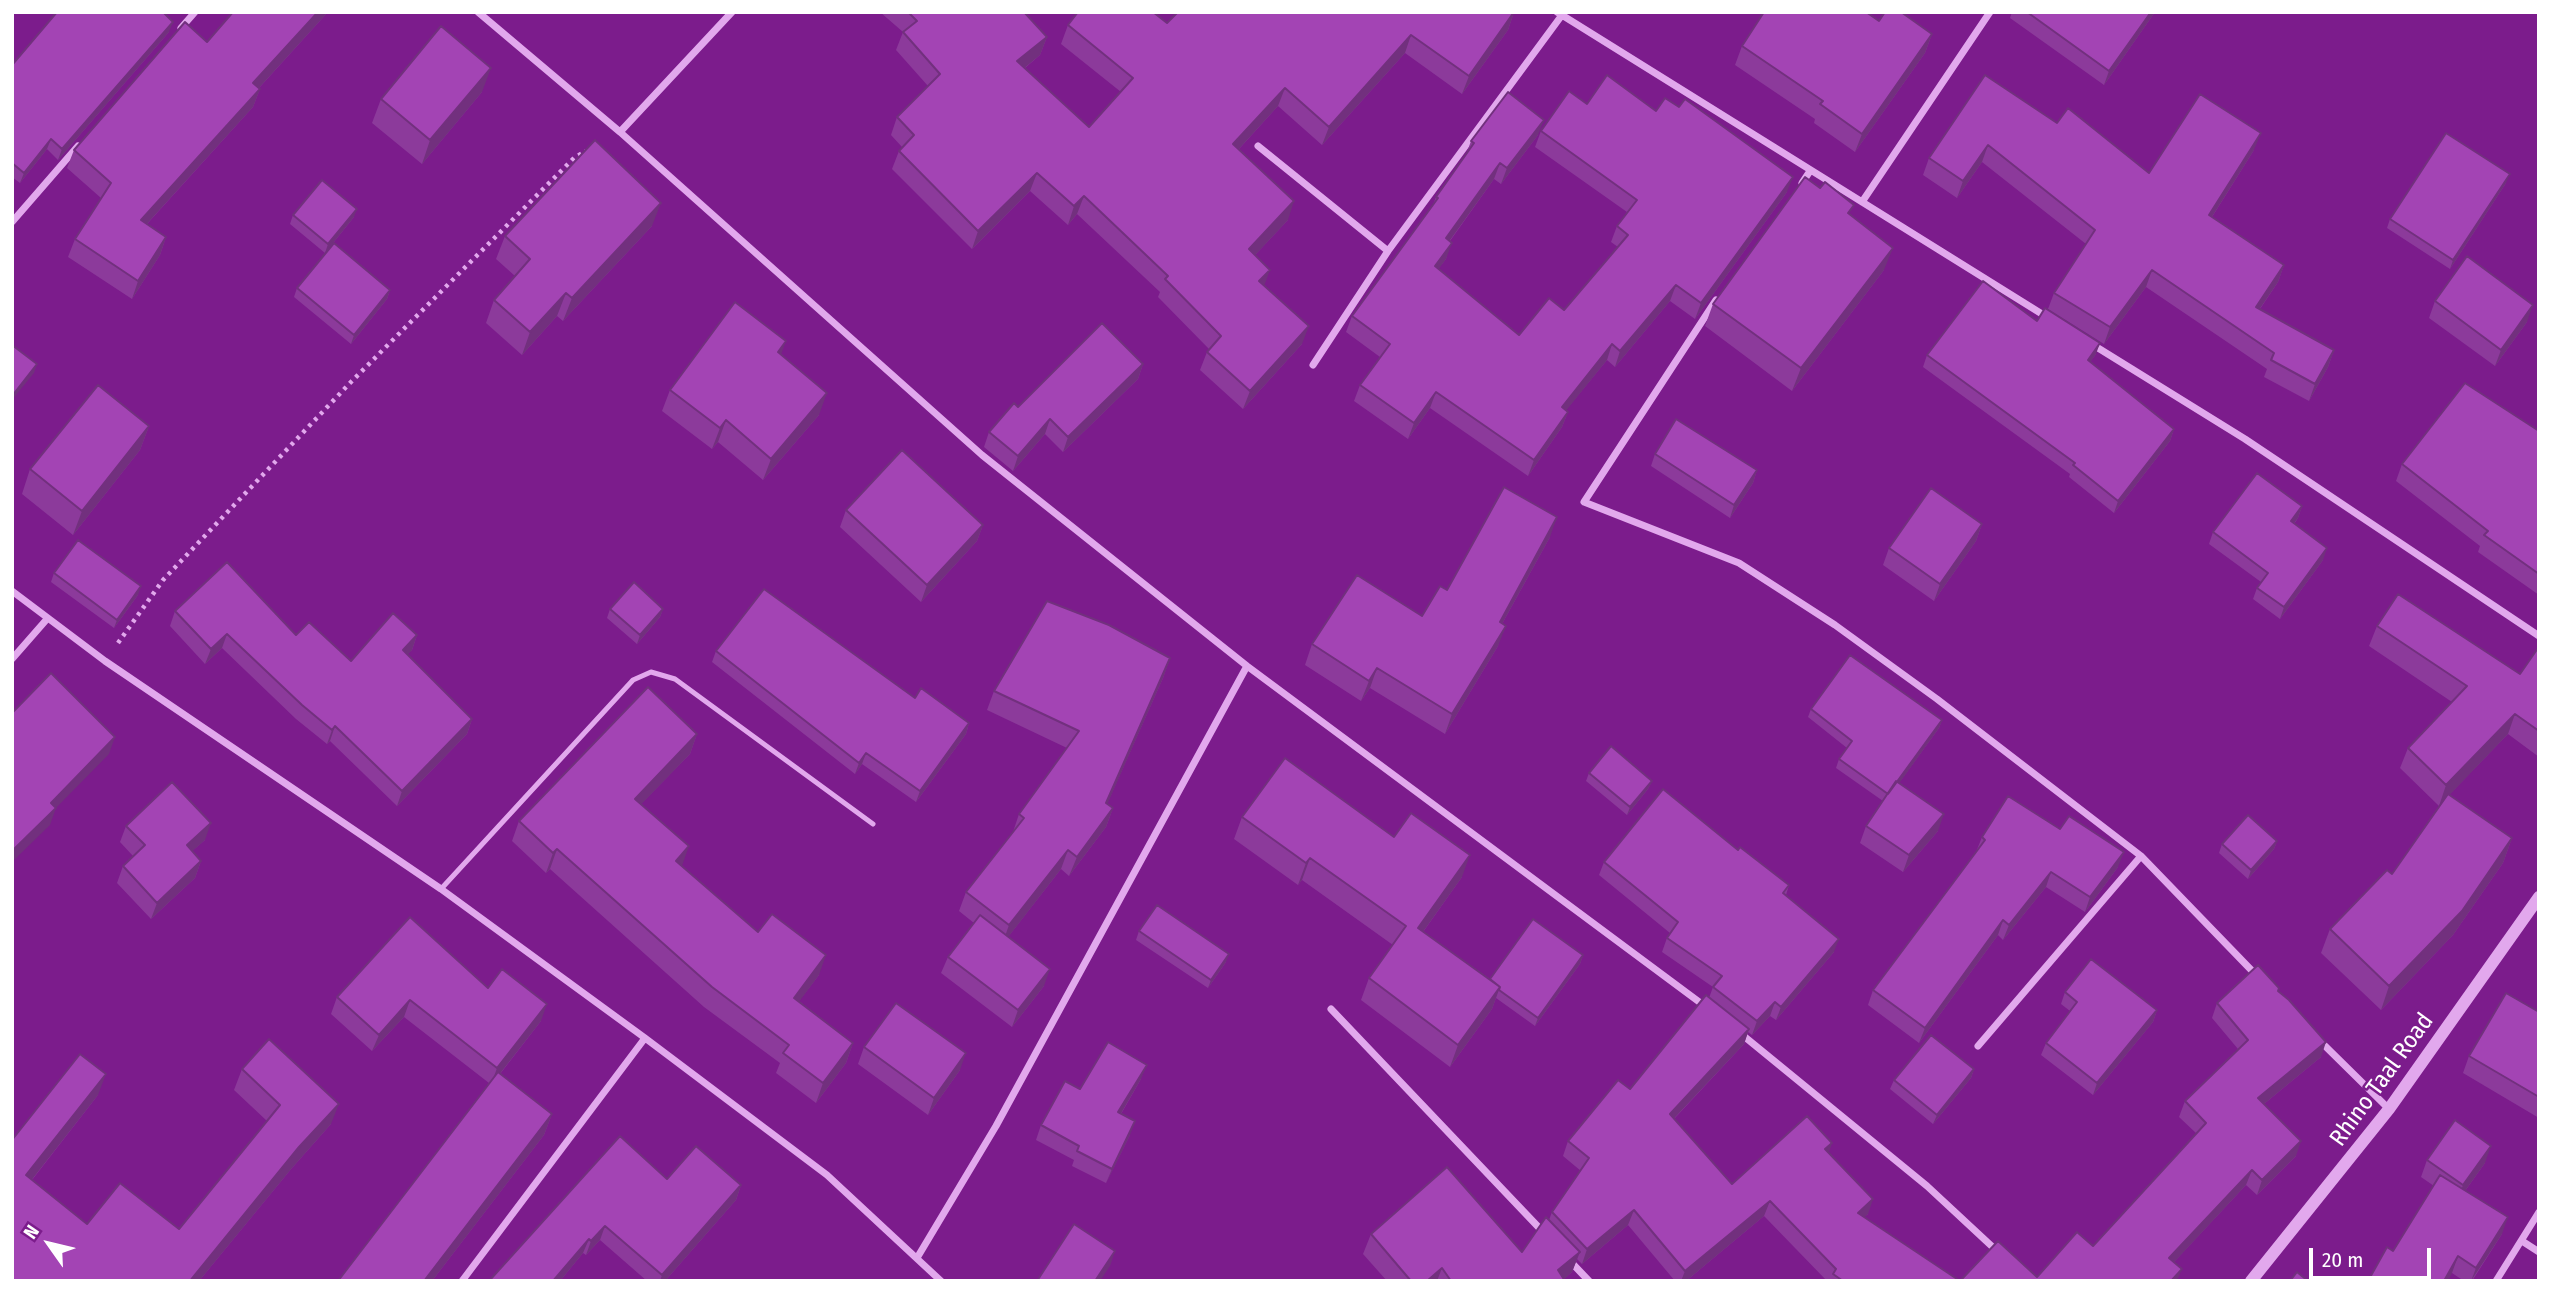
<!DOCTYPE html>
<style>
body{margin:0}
#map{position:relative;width:2551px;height:1293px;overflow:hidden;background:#7c1c8c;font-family:"Fira Sans Condensed",sans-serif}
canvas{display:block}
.frame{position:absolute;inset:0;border:14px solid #fff;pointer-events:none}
.north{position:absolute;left:14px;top:1209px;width:70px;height:70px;-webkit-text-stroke:5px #7c1c8c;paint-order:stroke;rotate:304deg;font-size:19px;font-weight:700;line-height:28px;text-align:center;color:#fff}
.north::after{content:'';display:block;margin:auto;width:24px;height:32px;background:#fff;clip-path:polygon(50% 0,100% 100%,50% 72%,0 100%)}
.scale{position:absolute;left:2309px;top:1248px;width:122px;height:32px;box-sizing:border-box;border:4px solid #fff;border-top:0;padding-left:9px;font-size:21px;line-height:24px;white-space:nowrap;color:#fff;-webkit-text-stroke:5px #7c1c8c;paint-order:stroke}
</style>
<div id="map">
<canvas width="2551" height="1293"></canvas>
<div class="frame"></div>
<div class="north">N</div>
<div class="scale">20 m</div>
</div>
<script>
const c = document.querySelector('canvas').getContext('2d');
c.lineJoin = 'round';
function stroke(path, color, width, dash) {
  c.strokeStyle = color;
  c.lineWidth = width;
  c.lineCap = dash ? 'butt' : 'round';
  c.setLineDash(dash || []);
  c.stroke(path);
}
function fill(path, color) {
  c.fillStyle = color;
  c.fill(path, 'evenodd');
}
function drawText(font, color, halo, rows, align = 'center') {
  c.font = font + ' "Fira Sans Condensed",sans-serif';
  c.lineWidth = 5;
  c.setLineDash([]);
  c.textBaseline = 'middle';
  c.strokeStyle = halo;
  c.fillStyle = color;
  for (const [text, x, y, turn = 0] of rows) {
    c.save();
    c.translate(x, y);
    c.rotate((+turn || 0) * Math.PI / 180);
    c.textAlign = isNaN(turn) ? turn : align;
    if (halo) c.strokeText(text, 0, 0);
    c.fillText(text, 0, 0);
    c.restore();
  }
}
const path = new Path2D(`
 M118 643 163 580 350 383 574 158 586 151`);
const service = new Path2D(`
 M441 889 633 680 651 672 675 679 873 824`);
const minor = new Path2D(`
 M478 12 620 132 982 455 1247 666 1706 1007
 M1557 12 2050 319
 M181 28 195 12
 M620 132 732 12
 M1258 146 1388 251
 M1802 183 1810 171
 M1862 202 1990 12
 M12 222 78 146
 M1716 300 1584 502 1739 563 1835 625 1937 699 2141 856 2258 977
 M2090 343 2245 439 2539 636
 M1313 365 1388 251 1562 15
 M12 591 105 661 441 889 645 1038 827 1175 941 1281
 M12 659 47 619
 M1331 1009 1545 1234
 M1740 1033 1927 1186 1998 1252
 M2320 1041 2389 1109
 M1978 1046 2141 856
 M2522 1241 2539 1252
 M917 1258 996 1126 1247 666
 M1570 1261 1589 1281
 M462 1281 645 1038
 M2496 1281 2539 1212`);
const tertiary = new Path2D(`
 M2251 1281 2389 1109 2539 897`);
const wall = new Path2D(`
 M233 12H328L259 88 260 89 253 107 147 224 166 237 160 255 132 299 68 257 75 239 101 198 67 168 74 150 207 42Z
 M880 12H1024L1047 37 1040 55 1025 68 1089 127 1121 92 1061 44 1068 25 1514 12 1508 30 1462 94 1405 53 1322 145 1278 106 1239 149 1288 220 1255 255 1264 286 1302 344 1243 409 1200 370 1207 352 1209 349 1158 297 1160 292 1077 214 1068 225 1030 191 972 249 892 169 899 151 902 147 891 135 897 117 928 86 896 50 903 32Z
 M2012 12H2155L2104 85 2010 18Z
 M1879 21 1932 34 1925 53 1855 152 1814 123 1815 119 1735 65 1742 46Z
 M169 32 58 160 47 149 20 183 12 177V65Z
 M482 92 422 164 372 123 381 99Z
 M1587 104 1656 111 1787 192 1695 319 1670 301 1615 367 1607 360 1566 410 1568 412 1562 427 1528 476 1430 408 1408 439 1354 401 1360 385 1380 357 1346 332 1352 316 1432 207 1436 197 1466 155 1471 141 1538 135 1501 184 1494 179 1450 241 1446 259 1438 269 1519 335 1564 310 1618 247 1611 242 1617 226 1627 212 1535 147 1541 131Z
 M2057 123 2149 173 2254 150 2212 217 2284 265 2278 282 2260 309 2334 350 2328 367 2309 401 2264 377 2267 369 2146 287 2104 344 2048 309 2054 293 2086 244 1982 162 1957 198 1923 175 1929 158Z
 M2506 183 2450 269 2387 228 2390 219Z
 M293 215 354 217 325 253 290 224Z
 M1851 215 1884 270 1792 391 1705 326 1713 304Z
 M652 226 563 321 557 316 522 355 486 323 494 300 515 276 496 259 505 236Z
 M297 288 390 290 387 299 351 344 294 297Z
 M2435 301 2527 322 2495 366 2429 318Z
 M2037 321 2096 354 2090 362 2174 429 2170 441 2114 513 2069 477 2070 474 1923 367 1927 355Z
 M781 354 819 415 763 480 718 442 712 449 662 411 670 390Z
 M1143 364 1138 379 1063 452 1045 434 1013 471 984 447 989 432 1018 407Z
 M149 426 140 450 73 535 22 494 30 469Z
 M2539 431V595L2478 552 2480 546 2396 481 2402 464Z
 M1655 454 1757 470 1753 483 1730 518 1651 466Z
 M2302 506 2298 518 2294 524 2323 560 2280 619 2253 599 2257 588 2261 582 2209 544 2213 532Z
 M846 510 983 525 977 541 921 602 840 527Z
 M1982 524 1976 541 1934 601 1883 565 1889 548Z
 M1550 537 1502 624 1498 646 1445 734 1370 688 1361 701 1305 665 1312 644 1422 616 1447 590Z
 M54 573 138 595 114 628 51 582Z
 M610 609H663L660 617 637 644 607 618Z
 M175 611 296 635 351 661 417 635 412 650 407 654 472 719 467 734 397 806 330 741 327 744 296 719 222 648 205 664 170 626Z
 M2377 626 2520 674 2539 648V757L2508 734 2449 795 2512 838 2503 863 2453 935 2381 1010 2321 953 2330 929 2392 874 2439 806 2400 768 2408 748 2452 702 2369 646Z
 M716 651 915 698 969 723 966 734 916 802 862 764 855 774 712 662Z
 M1170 658 1163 678 1107 804 1113 808 1106 827 1069 876 1061 869 1008 937 1044 986 1012 1027 941 973 948 957 974 923 959 911 966 892 1013 832 1019 814 1067 748 987 710 994 691Z
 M1811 709 1942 720 1939 728 1899 783 1938 831 1903 872 1860 843 1866 826 1883 801 1836 768 1839 759 1847 748 1808 717Z
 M697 734 690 754 641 804 682 866 758 932 819 975 799 1001 853 1043 846 1063 816 1103 776 1073 780 1063 704 1007 550 869 546 873 512 841 519 821Z
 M1589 773 1652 781 1648 789 1627 815 1586 781Z
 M1242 817 1394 837 1462 877 1423 932 1490 979 1583 955 1580 964 1535 1026 1496 998 1492 1009 1450 1067 1361 1000 1369 978 1393 945 1302 880 1298 885 1234 839Z
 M126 826 205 840 192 851 201 861 195 878 151 919 117 883 123 866 133 856 120 842Z
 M1982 837 2118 867 2085 912 2046 887 2003 940 1998 935 1919 1043 1868 1005 1873 990 1976 852Z
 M2277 841 2274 849 2248 879 2219 853 2222 844Z
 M1738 850 1789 885 1786 895 1834 952 1776 1020 1770 1016 1752 1035 1748 1032 1744 1044 1674 1119 1732 1184 1829 1153 1868 1214 1864 1217 1960 1281 2037 1277 2093 1246 2197 1134 2179 1117 2185 1101 2238 1049 2212 1018 2217 1003 2279 988 2278 992 2321 1057 2264 1104 2296 1156 2257 1195 2246 1185 2174 1262 2177 1281H1827L1764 1216 1686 1281H1675L1628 1225 1582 1264 1577 1259 1572 1272 1564 1279 1565 1281H1387L1363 1254 1371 1234 1522 1252 1549 1220 1552 1212 1581 1171 1563 1156 1568 1141 1630 1089 1709 998 1713 987 1662 952 1667 938 1670 933 1599 875 1604 862Z
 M1139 931 1226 962 1208 988 1136 940Z
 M488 988 541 1021 500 1074 552 1114 544 1135 432 1281H338L489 1083 404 1017 372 1051 331 1014 337 997Z
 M2065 992 2157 1010 2153 1022 2093 1095 2041 1055 2046 1043 2070 1011 2061 1004Z
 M2539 1012V1118L2463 1073 2469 1056Z
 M864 1047 960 1070 928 1115 858 1064Z
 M242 1069 331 1124 292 1168 199 1281H12V1140L98 1095 32 1180 87 1224 179 1229 267 1121 234 1090Z
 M1974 1069 1971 1078 1933 1124 1890 1089 1894 1080Z
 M1141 1079 1121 1114 1130 1135 1106 1183 1072 1166 1074 1160 1036 1140 1041 1125 1080 1089Z
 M2427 1160 2485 1163 2465 1191 2502 1234 2472 1281H2464L2452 1273 2393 1251 2434 1186 2421 1177Z
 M667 1179 741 1185 736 1200 665 1281H647L600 1240 586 1255 583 1253 560 1281H489Z`);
const shadedWall = new Path2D(`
 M318 12H328L247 101 253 83Z
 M1514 12 1508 30 1462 94 1469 76Z
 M2151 12H2155L2104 85 2109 71Z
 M173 22 169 32 58 160 62 149Z
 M1932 34 1925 53 1855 152 1862 134Z
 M1411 35 1405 53 1322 145 1329 127Z
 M1047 37 1040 55 1011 79 1017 61Z
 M491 68 482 92 422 164 430 140Z
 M1285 88 1278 106 1227 162 1233 144Z
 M260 89 253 107 134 238 141 220Z
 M1544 120 1538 135 1501 184 1507 168Z
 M2261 133 2254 150 2203 231 2209 215Z
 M51 139 47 149 20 183 24 173Z
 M1988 145 1982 162 1957 198 1963 181Z
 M1500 163 1494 179 1440 254 1446 238Z
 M1037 173 1030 191 972 249 978 231Z
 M2510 174 2506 183 2450 269 2453 260Z
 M1793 177 1787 192 1695 319 1701 303Z
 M1084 196 1077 214 1068 225 1074 206Z
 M1294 201 1288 220 1243 268 1249 249Z
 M661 203 652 226 563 321 572 298Z
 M357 209 354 217 325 253 328 244Z
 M166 237 160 255 132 299 138 281Z
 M1452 243 1446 259 1429 282 1435 266Z
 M1893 248 1884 270 1792 391 1801 368Z
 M2284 265 2278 282 2250 323 2256 307Z
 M1270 270 1263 289 1259 281Z
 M2152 270 2146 287 2104 344 2110 327Z
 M1676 285 1670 301 1615 367 1620 351Z
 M390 290 387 299 351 344 354 335Z
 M566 293 557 316 522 355 530 332Z
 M2533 305 2527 322 2495 366 2501 350Z
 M1309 326 1302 344 1243 409 1250 391Z
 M786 341 778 363V352Z
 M2100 343 2096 354 2084 371 2088 360Z
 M1612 344 1607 360 1556 423 1562 407Z
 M2334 350 2328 367 2309 401 2315 384Z
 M37 364 34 373 12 400V396Z
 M1143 364 1138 379 1063 452 1068 437Z
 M1436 392 1430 408 1408 439 1414 423Z
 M827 393 819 415 763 480 771 459Z
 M1568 412 1562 427 1528 476 1534 460Z
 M1050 419 1045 434 1013 471 1018 456Z
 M726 420 718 442 712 449 720 428Z
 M149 426 140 450 73 535 82 511Z
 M2174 429 2170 441 2114 513 2118 501Z
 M1757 470 1753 483 1730 518 1734 505Z
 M2302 506 2298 518 2286 533 2291 521Z
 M1557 517 1550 537 1492 642 1500 622Z
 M1982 524 1976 541 1934 601 1940 584Z
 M983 525 977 541 921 602 927 585Z
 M2327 548 2323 560 2280 619 2284 607Z
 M141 586 138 595 114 628 117 620Z
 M663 609 660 617 637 644 640 635Z
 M1506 626 1498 646 1445 734 1452 714Z
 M227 634 222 648 205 664 211 649Z
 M417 635 412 650 398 665 403 650Z
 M1170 658 1163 678 1099 823 1106 803Z
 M1377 668 1370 688 1361 701 1369 681Z
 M2515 714 2508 734 2439 806 2446 785Z
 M472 719 467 734 397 806 402 791Z
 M1942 720 1939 728 1885 803 1888 794Z
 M969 723 966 734 916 802 920 791Z
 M335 726 330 741 327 744 332 730Z
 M697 734 690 754 627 819 635 799Z
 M115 737 109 754 56 808 50 825 12 862V851L51 803Z
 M866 753 862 764 855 774 859 763Z
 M1652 781 1648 789 1627 815 1630 807Z
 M1113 808 1106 827 1069 876 1077 857Z
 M1944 814 1938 831 1903 872 1909 855Z
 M211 823 205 840 180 862 187 845Z
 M2512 838 2503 863 2453 935 2381 1010 2389 986Z
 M2277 841 2274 849 2248 879 2251 870Z
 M689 846 682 866 676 861Z
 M557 849 550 869 546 873 553 853Z
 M1068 850 1061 869 1002 945 1009 925Z
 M2124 852 2118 867 2085 912 2090 897Z
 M1470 855 1462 877 1410 950 1418 928Z
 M1310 858 1302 880 1298 885 1306 863Z
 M201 861 195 878 151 919 157 903Z
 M2051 872 2046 887 2003 940 2009 925Z
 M2003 920 1998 935 1919 1043 1925 1028Z
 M1839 939 1834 952 1776 1020 1781 1007Z
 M1229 954 1226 962 1208 988 1211 980Z
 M826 955 819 975 787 1018 794 998Z
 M1583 955 1580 964 1535 1026 1538 1018Z
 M1050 969 1044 986 1012 1027 1018 1010Z
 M1500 987 1492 1009 1450 1067 1458 1045Z
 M410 1000 404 1017 372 1051 379 1035Z
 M1775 1002 1770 1016 1752 1035 1757 1021Z
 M547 1004 541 1021 491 1085 497 1068Z
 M2157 1010 2153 1022 2093 1095 2097 1083Z
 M1749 1029 1744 1044 1664 1129 1670 1114Z
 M2326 1042 2321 1057 2253 1113 2258 1098Z
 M853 1043 846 1063 816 1103 823 1083Z
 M966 1053 960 1070 928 1115 934 1098Z
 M1147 1065 1141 1079 1113 1127 1118 1112Z
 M1974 1069 1971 1078 1933 1124 1937 1115Z
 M106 1074 98 1095 19 1196 26 1175Z
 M339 1104 331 1124 292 1168 199 1281H190L299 1147Z
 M552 1114 544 1135 432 1281H424Z
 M1135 1121 1130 1135 1106 1183 1112 1169Z
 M2301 1141 2296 1156 2257 1195 2262 1180Z
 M1832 1143 1827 1158 1825 1149Z
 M2491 1146 2485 1163 2457 1202 2463 1185Z
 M2252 1170 2246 1185 2164 1273 2169 1258Z
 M741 1185 736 1200 665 1281H660L662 1275Z
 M1873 1199 1868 1214 1853 1228 1858 1213Z
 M1770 1201 1764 1216 1686 1281H1681L1685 1271Z
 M1634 1210 1628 1225 1582 1264 1587 1249Z
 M2508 1217 2502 1234 2471 1281 2476 1268Z
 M605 1226 600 1240 586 1255 591 1241Z
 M589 1239 583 1253 560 1281H553Z
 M1115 1251 1110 1266 1100 1281H1095Z
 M1580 1252 1572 1272 1562 1281 1558 1270Z
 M2458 1256 2452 1273 2448 1281H2444Z
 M1442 1268 1437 1281H1427Z
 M2182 1269 2177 1281H2171Z`);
const building = new Path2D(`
 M57 12H163L173 22 62 149 51 139 24 173 12 163V65Z
 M233 12H318L253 83 260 89 141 220 166 237 138 281 75 239 111 183 74 150 185 22 207 42Z
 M908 12H1024L1047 37 1017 61 1089 127 1133 78 1068 25 1078 12H1153L1167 23 1178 12H1514L1469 76 1411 35 1329 127 1285 88 1233 144 1294 201 1249 249 1270 270 1259 281 1309 326 1250 391 1207 352 1221 336 1165 279 1168 276 1084 196 1074 206 1037 173 978 231 899 151 914 135 897 117 940 74 903 32 917 21Z
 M1764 12H1866L1879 21 1885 12H1901L1932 34 1862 134 1820 104 1823 101 1742 46Z
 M2027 12H2151L2109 71Z
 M441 26 491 68 430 140 381 99Z
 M1607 75 1656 111 1665 98 1679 107 1685 99 1793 177 1701 303 1676 285 1620 351 1612 344 1562 407 1568 412 1534 460 1436 392 1414 423 1360 385 1390 344 1352 316 1438 198 1436 197 1474 143 1471 141 1508 92 1544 120 1507 168 1500 163 1446 238 1452 243 1435 266 1519 335 1549 298 1564 310 1628 235 1617 226 1637 200 1541 131 1569 91 1587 104Z
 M1985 75 2057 123 2068 108 2149 173 2200 94 2261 133 2209 215 2284 265 2256 307 2334 350 2315 384 2271 360 2274 353 2152 270 2110 327 2054 293 2095 230 1988 145 1963 181 1929 158Z
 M2446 133 2510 174 2453 260 2390 219Z
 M595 140 661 203 572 298 566 293 530 332 494 300 530 259 505 236Z
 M1805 177 1820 188 1825 182 1854 205 1848 213 1893 248 1801 368 1713 304Z
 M322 180 357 209 328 244 293 215Z
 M334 243 390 290 354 335 297 288Z
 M2467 256 2533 305 2501 350 2435 301Z
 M1983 281 2037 321 2045 308 2100 343 2088 360 2174 429 2118 501 2073 465 2075 463 1927 355Z
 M735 302 786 341 778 352 827 393 771 459 726 420 720 428 670 390Z
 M1102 323 1143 364 1068 437 1050 419 1018 456 989 432 1014 403 1018 407Z
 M12 345 37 364 12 396Z
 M2465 383 2539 431V574L2484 535 2488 531 2402 464Z
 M98 385 149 426 82 511 30 469Z
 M1676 419 1757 470 1734 505 1655 454Z
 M902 450 983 525 927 585 846 510Z
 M2257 473 2302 506 2291 521 2327 548 2284 607 2257 588 2268 573 2213 532Z
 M1504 487 1557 517 1500 622 1506 626 1452 714 1377 668 1369 681 1312 644 1357 575 1422 616 1440 586 1447 590Z
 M1931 488 1982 524 1940 584 1889 548Z
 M78 540 141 586 117 620 54 573Z
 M227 562 296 635 309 622 351 661 393 613 417 635 403 650 472 719 402 791 335 726 332 730 302 705 227 634 211 649 175 611Z
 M634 582 663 609 640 635 610 609Z
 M764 589 915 698 921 688 969 723 920 791 866 753 859 763 716 651Z
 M2398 594 2520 674 2538 648H2539V731L2515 714 2446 785 2408 748 2467 686 2377 626Z
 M1047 601 1109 625 1170 658 1106 803 1113 808 1077 857 1068 850 1009 925 966 892 1024 818 1019 814 1079 731 994 691Z
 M1850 655 1942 720 1888 794 1839 759 1852 741 1811 709Z
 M51 673 115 737 51 803 56 808 12 851V713Z
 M648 687 697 734 635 799 689 846 676 861 758 932 772 914 826 955 794 998 853 1043 823 1083 783 1053 789 1045 712 987 557 849 553 853 519 821Z
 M1611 746 1652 781 1630 807 1589 773Z
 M1285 758 1394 837 1411 813 1470 855 1418 928 1500 987 1458 1045 1369 978 1406 926 1310 858 1306 863 1242 817Z
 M1896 781 1944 814 1909 855 1866 826Z
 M172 782 211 823 187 845 201 861 157 903 123 866 145 845 126 826Z
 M1663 789 1738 850 1740 847 1789 885 1783 893 1839 939 1781 1007 1775 1002 1757 1021 1713 987 1722 976 1667 938 1678 922 1604 862Z
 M2448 794 2512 838 2462 911 2389 986 2330 929 2387 870 2392 874Z
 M2008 796 2060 829 2069 816 2124 852 2090 897 2051 872 2009 925 2003 920 1925 1028 1873 990 1985 840 1982 837Z
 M2248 815 2277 841 2251 870 2222 844Z
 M1157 905 1229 954 1211 980 1139 931Z
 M980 915 1050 969 1018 1010 948 957Z
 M410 917 488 988 502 969 547 1004 497 1068 410 1000 379 1035 337 997Z
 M1533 919 1583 955 1538 1018 1499 990 1500 987 1490 979Z
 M2091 959 2157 1010 2097 1083 2046 1043 2077 1002 2065 992Z
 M2258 965 2279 988 2278 991 2289 1000 2326 1042 2258 1098 2301 1141 2262 1180 2252 1170 2169 1258 2182 1269 2171 1281H1843L1833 1274 1836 1269 1770 1201 1685 1271 1634 1210 1587 1249 1552 1212 1589 1158 1568 1141 1618 1080 1630 1089 1706 995 1749 1029 1670 1114 1732 1184 1807 1116 1832 1143 1825 1149 1873 1199 1858 1213 1960 1281 1998 1241 2037 1277 2077 1232 2093 1246 2206 1123 2185 1101 2248 1040 2217 1003Z
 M2506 993 2539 1012V1097L2469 1056Z
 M896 1003 966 1053 934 1098 864 1047Z
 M1931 1035 1974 1069 1937 1115 1894 1080Z
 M269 1039 339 1104 299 1147 190 1281H12V1140L80 1054 106 1074 26 1175 87 1224 120 1183 179 1229 280 1105 242 1069Z
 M1108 1042 1147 1065 1118 1112 1135 1121 1112 1169 1077 1151 1079 1146 1041 1125 1065 1081 1080 1089Z
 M498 1072 552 1114 424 1281H338Z
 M2455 1120 2491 1146 2463 1185 2427 1160Z
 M620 1136 667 1179 696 1146 741 1185 662 1275 605 1226 591 1241 589 1239 553 1281H489Z
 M1447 1167 1522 1252 1546 1217 1580 1252 1558 1270 1565 1281H1451L1442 1268 1427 1281H1411L1371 1234Z
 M2440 1175 2508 1217 2476 1268 2458 1256 2444 1281H2368L2387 1247 2393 1251Z
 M1074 1224 1115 1251 1095 1281H1037Z
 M2297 1272 2308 1281H2290Z`);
const streetNames = [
 ["Rhino Taal Road",2382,1080,-54]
];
stroke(path, '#e2a8ed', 4.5, [3.5, 5]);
stroke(service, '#e2a8ed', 5);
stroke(minor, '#e2a8ed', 7);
stroke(tertiary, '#e2a8ed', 12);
fill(wall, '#8c3a9b');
fill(shadedWall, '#72307e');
fill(building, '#a344b4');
stroke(building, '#72307e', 2);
drawText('24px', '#fff', '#7c1c8c', streetNames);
</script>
